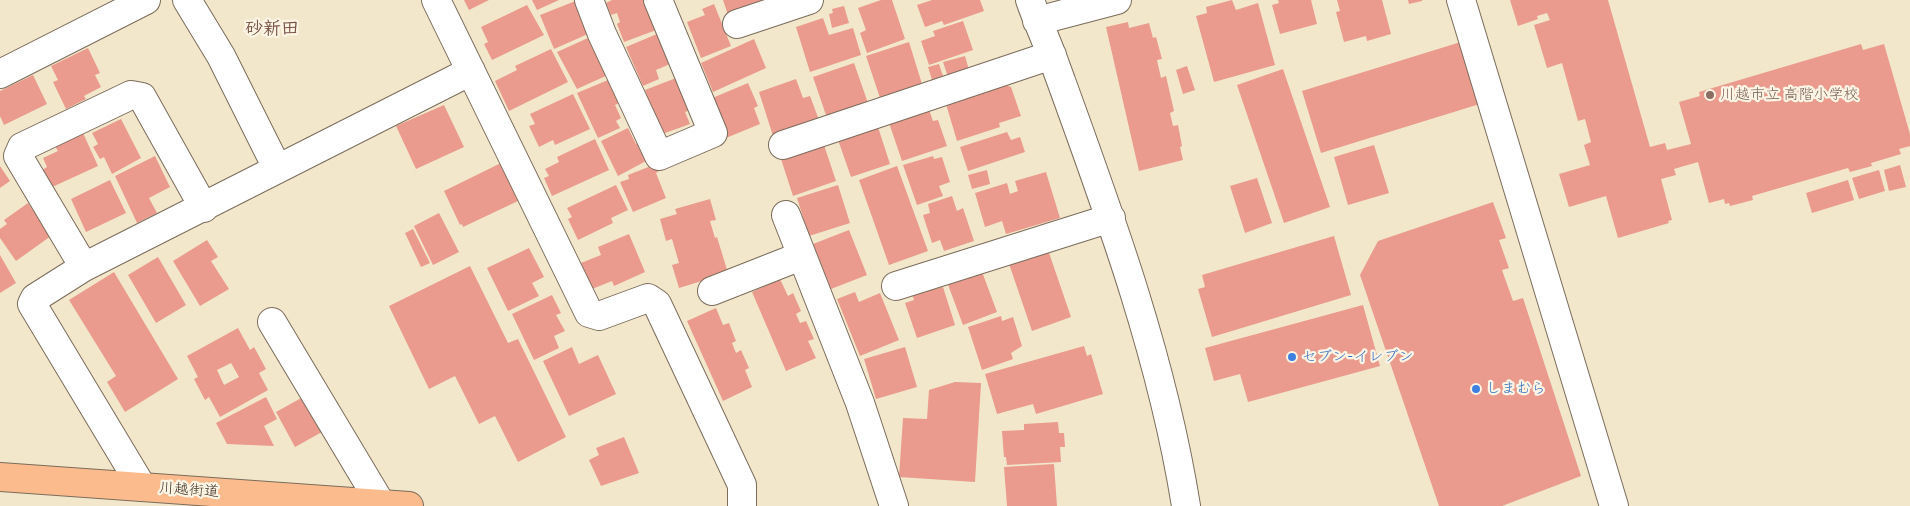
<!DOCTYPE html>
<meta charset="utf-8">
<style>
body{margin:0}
canvas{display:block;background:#f2e7cb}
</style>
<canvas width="1910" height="506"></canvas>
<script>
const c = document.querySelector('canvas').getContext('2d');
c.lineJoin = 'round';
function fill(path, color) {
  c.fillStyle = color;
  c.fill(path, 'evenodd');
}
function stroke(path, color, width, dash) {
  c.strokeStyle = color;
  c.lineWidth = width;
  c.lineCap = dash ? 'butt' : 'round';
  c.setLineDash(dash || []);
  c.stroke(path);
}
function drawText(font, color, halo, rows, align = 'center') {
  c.font = font + ' Delius,"Klee One",sans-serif';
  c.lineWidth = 4.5;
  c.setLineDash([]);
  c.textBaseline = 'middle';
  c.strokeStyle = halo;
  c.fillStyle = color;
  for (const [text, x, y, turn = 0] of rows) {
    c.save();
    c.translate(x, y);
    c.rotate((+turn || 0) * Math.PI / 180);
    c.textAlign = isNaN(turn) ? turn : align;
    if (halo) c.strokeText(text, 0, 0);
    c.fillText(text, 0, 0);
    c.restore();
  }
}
const building = new Path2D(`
 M464 0H489L469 10Z
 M532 0H559L537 10Z
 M578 0 588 34 554 49 540 15Z
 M612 0H648L659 29 624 42 617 24 620 22 617 13 611 15 606 3Z
 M723 0H776L728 15Z
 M881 0H892L905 39 867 53 860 33 866 30 858 8Z
 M932 0H980L984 11 944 25 942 21 925 27 917 5Z
 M1232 0 1236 10 1258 3 1275 65 1214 82 1196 16 1207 13 1206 7Z
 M1278 0H1311L1317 24 1280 34 1272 5 1279 3Z
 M1337 0H1382L1391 34 1367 41 1366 36 1344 42 1336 12 1340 11Z
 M1408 0H1422V1L1409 4Z
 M1510 0H1608L1650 147 1665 143 1667 150 1691 144 1679 102 1700 96 1699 92 1861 44 1863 50 1884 44 1910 134V146L1899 149 1901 154 1871 163 1872 166 1850 172 1848 168 1752 196 1753 200 1730 206 1729 203 1725 204 1724 199 1709 203 1698 162 1674 169 1676 175 1661 179 1672 220 1668 221 1669 223 1618 238 1606 196 1569 207 1559 174 1590 165 1584 145 1591 142 1585 119 1578 121 1562 63 1547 68 1534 25 1550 20 1547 13 1537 16 1538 19 1518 26Z
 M714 4 731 46 701 58 687 22 705 15 702 9Z
 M527 5 544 35 492 60 484 44 488 42 481 27Z
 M844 6 849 23 832 28 829 14 833 13 832 9Z
 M823 18 829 35 853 28 861 55 810 72 796 27Z
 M963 21 973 50 929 65 921 41 935 36 933 31Z
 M1128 22 1129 28 1149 23 1153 38 1156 37 1162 59 1157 60 1161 78 1166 76 1174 111 1170 113 1173 126 1178 125 1182 146 1180 147 1183 160 1139 171 1106 27Z
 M657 34 670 64 656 70 659 79 643 86 626 47Z
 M588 38 599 60 602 58 610 74 577 89 557 52Z
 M754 39 766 68 713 92 701 63Z
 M1464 41 1483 103 1321 153 1302 91Z
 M909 42 922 84 880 98 866 56Z
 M88 48 100 73 95 75 101 87 84 96 86 99 66 109 53 82 58 80 51 66Z
 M551 49 568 82 509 111 495 81 517 70 515 66Z
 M965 56 969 70 948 77 943 62Z
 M854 63 868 103 827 118 813 77Z
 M939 64 943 76 932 80 928 67Z
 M1187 66 1195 90 1183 94 1176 70Z
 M1283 69 1330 207 1284 223 1237 85Z
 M33 75 47 104 4 125 0 116V91Z
 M676 78 688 111 685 112 690 124 665 133 660 131 645 90Z
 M796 79 803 98 810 96 819 120 773 136 759 92Z
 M608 80 619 103 615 105 621 118 616 121 620 128 598 138 577 93Z
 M748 83 758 106 754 108 760 124 726 138 710 99Z
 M1004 84 1011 87 1021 116 999 123 1000 127 957 141 943 94Z
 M573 94 590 129 555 145 553 140 539 147 529 126 535 124 530 114Z
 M927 104 933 121 938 120 947 146 902 161 887 117Z
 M444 105 464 147 416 169 396 126Z
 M121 119 141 158 112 174 104 157 100 159 93 147 98 144 92 133Z
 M877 124 890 164 851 177 837 137Z
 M628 128 636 144 640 142 648 160 618 176 601 141Z
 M1007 132 1011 140 1020 137 1025 152 968 171 960 147Z
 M83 133 98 166 50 188 42 170 47 167 43 158 58 151 55 146Z
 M595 139 609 170 552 196 544 178 549 176 545 169 559 162 557 157Z
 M823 142 836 181 793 196 780 156Z
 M1374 145 1389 193 1348 205 1334 157Z
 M155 156 170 187 149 198 157 213 137 223 115 176Z
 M933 156 934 159 942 157 950 182 939 186 943 196 917 205 903 165Z
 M501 163 518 201 463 227 462 224 460 225 444 191Z
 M656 164 659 171 656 173 666 198 633 212 620 182 629 179 628 175Z
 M1900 165 1906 187 1889 191 1884 170Z
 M0 166 10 181 0 188Z
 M897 166 928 251 889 265 859 180Z
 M987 170 990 184 972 189 968 175Z
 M1879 170 1885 191 1859 199 1852 178Z
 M1046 172 1060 218 1006 234 1002 221 985 227 975 193 1007 183 1010 194 1018 191 1015 181Z
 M1257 178 1272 223 1245 233 1230 186Z
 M110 180 126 213 86 232 71 199Z
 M1848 180 1854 200 1812 213 1806 193Z
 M616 185 628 210 611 218 613 223 578 240 568 219 572 217 567 208Z
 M838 185 850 223 809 236 797 198Z
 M952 196 957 211 963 208 974 241 944 251 940 240 932 243 923 215 930 213 928 204Z
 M710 199 716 220 710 221 715 238 717 237 728 273 679 288 672 265 679 263 672 239 666 241 660 219 677 214 675 209Z
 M1493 202 1506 238 1499 240 1509 268 1502 270 1513 301 1523 298 1581 476 1502 506H1439L1360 275 1378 241Z
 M28 203 51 236 16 261 0 238V229L7 224 4 220Z
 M439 213 459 252 433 265 414 226Z
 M413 229 430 263 421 267 405 233Z
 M849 230 867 275 831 289 813 244Z
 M629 234 645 272 614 286 612 281 592 289 581 263 601 255 598 247Z
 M1334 236 1351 295 1212 337 1198 289 1205 287 1202 275Z
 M207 240 218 257 211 261 229 289 200 306 173 261Z
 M1046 244 1071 317 1032 331 1007 258Z
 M529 248 544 277 532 283 539 296 508 311 487 268Z
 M0 255 16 283 0 293Z
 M158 257 186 305 156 323 128 275Z
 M470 266 508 343 518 339 566 437 518 462 495 416 479 424 455 376 429 389 389 306Z
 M981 269 997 312 963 325 947 282Z
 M114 272 178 379 125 412 107 382 116 376 69 300Z
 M780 279 788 296 793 293 801 311 796 314 800 323 806 321 814 339 808 341 816 358 786 371 752 292Z
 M933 283 935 289 943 287 955 325 917 338 905 303 914 300 911 291Z
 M855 292 859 302 880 293 899 340 860 356 837 299Z
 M552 295 561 313 556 315 565 331 554 336 559 348 534 360 512 314Z
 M1363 305 1380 366 1248 402 1240 374 1214 381 1205 348Z
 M716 308 723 325 729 323 736 341 732 343 736 353 741 350 749 368 745 370 752 387 723 401 687 321Z
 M1001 316 1002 321 1013 317 1022 346 1011 353 1013 359 982 370 968 327Z
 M238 328 250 350 254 347 266 369 259 373 268 390 220 417 209 397 205 400 194 379 198 377 187 356ZM231 363 239 377 224 385 217 370Z
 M1084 346 1087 356 1091 354 1103 394 1036 414 1033 404 997 414 985 374Z
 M572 347 579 364 598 355 616 394 569 416 543 361Z
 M905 347 917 387 876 399 864 359Z
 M955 382 981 383 975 482 899 477 903 418 927 419 929 390Z
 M266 397 277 419 264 426 274 446 227 444 216 423Z
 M303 397 322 432 295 447 276 412Z
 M1058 422 1059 433H1064L1065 447H1060L1061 462 1007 465 1006 457H1004L1002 431 1024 430V424Z
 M624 437 639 473 601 486 589 460 599 455 596 448Z
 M1054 464 1057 506H1007L1004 467Z`);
const minor = new Path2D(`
 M187 0 221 56 277 168
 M436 0 589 313 599 316 648 298 657 304 742 485V506
 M589 0 602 34 659 156 713 133 658 0
 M1030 0C1038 23 1048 44 1056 67 1108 210 1162 355 1186 506
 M1461 0 1614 506
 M1037 21 1117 0
 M737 24 809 0
 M0 74 146 0
 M783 145 1052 55
 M786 215 860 403 894 506
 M84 267 18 156 22 147 131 95 142 97 204 208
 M896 286 1111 218
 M712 291 801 256
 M272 322 381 504
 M142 487 32 304 35 298 84 267 471 71`);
const highway = new Path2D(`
 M0 477 409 506`);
const markers = [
 [1710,95,5,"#8d6e63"],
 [1292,357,5,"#3f7fe0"],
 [1476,389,5,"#3f7fe0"]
];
const educationNames = [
 ["川越市立 高階小学校",1720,95]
];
const shopNames = [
 ["セブン-イレブン",1302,357],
 ["しまむら",1486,389]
];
const streetNames = [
 ["川越街道",189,490,4]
];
const quarterNames = [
 ["砂新田",272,29]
];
fill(building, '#ea9b8d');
stroke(minor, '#7b6c5b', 30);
stroke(highway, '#7b6c5b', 30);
stroke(minor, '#fff', 28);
stroke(highway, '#fbbb8d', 28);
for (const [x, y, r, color] of markers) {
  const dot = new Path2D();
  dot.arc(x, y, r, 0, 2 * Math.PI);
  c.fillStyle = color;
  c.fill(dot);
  stroke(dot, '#fcf5e5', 2);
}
drawText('15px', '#785e54', '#fcf5e5', educationNames, 'left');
drawText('15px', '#366cbe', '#fcf5e5', shopNames, 'left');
drawText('15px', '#3b2a1e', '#fcf5e5', streetNames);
drawText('bold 18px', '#785245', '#fcf5e5', quarterNames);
</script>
